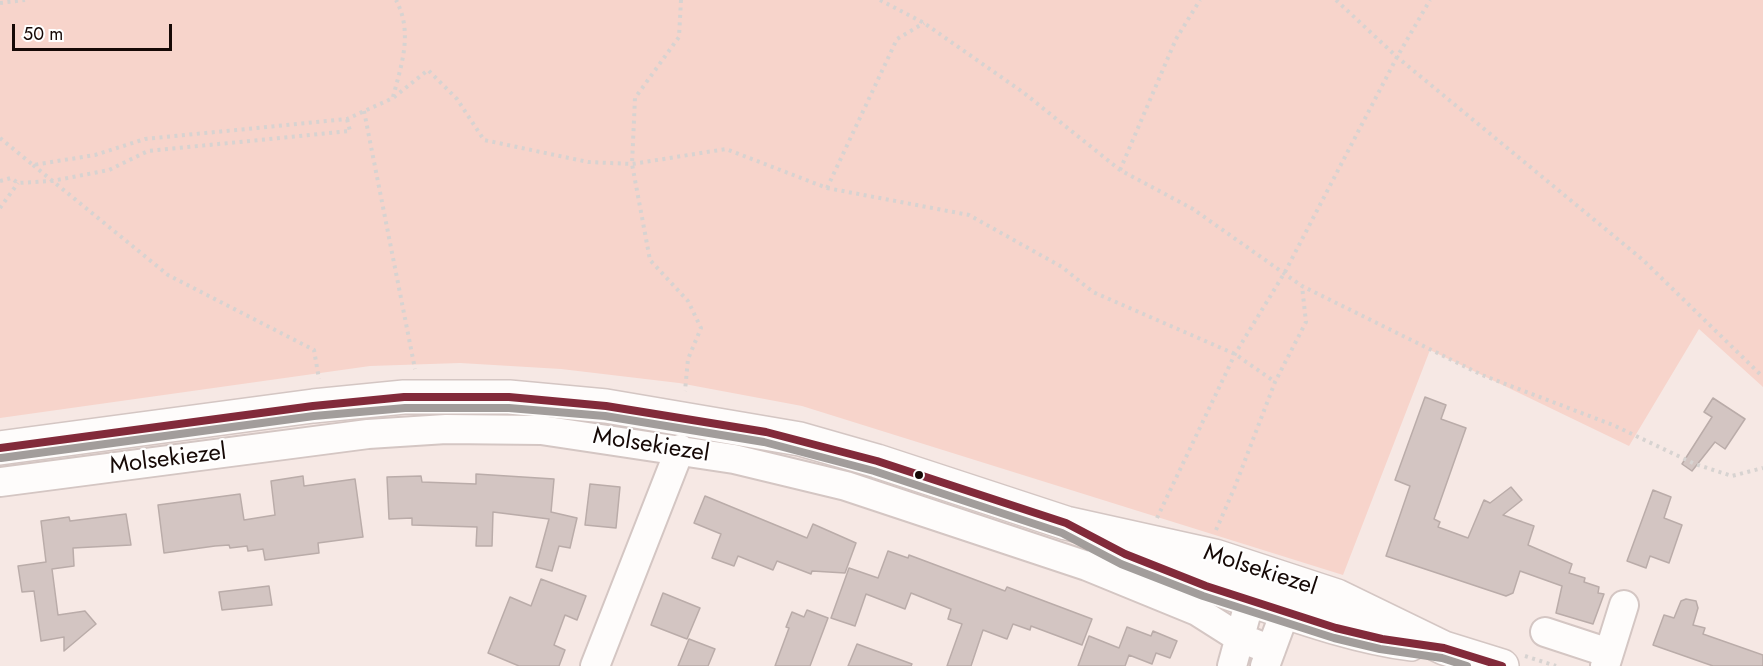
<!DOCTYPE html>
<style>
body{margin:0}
#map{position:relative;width:1763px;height:666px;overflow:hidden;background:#f6e8e4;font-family:Jost,sans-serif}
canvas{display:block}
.scale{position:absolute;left:12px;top:24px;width:160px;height:27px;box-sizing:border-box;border:3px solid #160906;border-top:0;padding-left:8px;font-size:18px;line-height:21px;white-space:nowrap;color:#160906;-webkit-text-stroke:4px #fff;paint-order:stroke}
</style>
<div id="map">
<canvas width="1763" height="666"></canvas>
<div class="scale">50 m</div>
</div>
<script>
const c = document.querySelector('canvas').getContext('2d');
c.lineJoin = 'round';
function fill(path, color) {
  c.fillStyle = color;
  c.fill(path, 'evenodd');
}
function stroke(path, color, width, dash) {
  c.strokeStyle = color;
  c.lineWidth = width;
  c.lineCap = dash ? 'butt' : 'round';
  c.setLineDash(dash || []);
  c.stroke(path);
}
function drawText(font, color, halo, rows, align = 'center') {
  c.font = font + ' Jost,sans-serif';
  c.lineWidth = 4.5;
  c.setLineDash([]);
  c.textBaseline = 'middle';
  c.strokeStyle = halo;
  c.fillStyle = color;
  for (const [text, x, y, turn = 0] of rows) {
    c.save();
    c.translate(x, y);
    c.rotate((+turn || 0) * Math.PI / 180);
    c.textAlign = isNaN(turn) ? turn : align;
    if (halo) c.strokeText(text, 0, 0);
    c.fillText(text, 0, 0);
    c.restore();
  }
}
const green = new Path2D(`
 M0 0H1763V387L1699 329 1629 446 1430 350 1343 575 802 406 679 383 561 369 460 363 370 366 0 418Z`);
const building = new Path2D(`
 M1425 397 1446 405 1441 419 1466 428 1434 519 1440 522 1438 527 1468 538 1484 500 1490 503 1511 487 1522 500 1503 515 1534 526 1528 545 1572 564 1569 573 1585 578 1584 582 1599 587 1598 593 1604 594 1593 624 1556 613 1562 586 1520 571 1513 593 1506 596 1386 556 1410 486 1395 480Z
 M1713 398 1745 419 1725 449 1715 442 1692 471 1682 464 1712 417 1704 412Z
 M476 474 554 479 551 512 577 518 570 548 559 546 552 571 536 567 549 519 493 512 492 546H476L477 527 412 525V518L389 519 387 477 421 476 422 482 476 484Z
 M303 476 304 486 355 479 363 537 318 543 319 553 265 560 263 549 248 551 247 546 230 548 229 545 215 546 164 553 158 505 240 494 244 520 275 515 271 481Z
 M590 484 620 487 616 528 585 525Z
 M1653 490 1671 497 1664 518 1682 525 1669 563 1650 556 1646 568 1627 561Z
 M705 496 807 538 813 524 856 543 845 573 812 571 811 574 777 561 773 570 738 556 734 566 712 558 721 534 694 523Z
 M126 514 131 545 73 548 74 566 52 569 58 615 85 611 96 624 64 651V637L41 641 34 591 22 592 18 566 46 562 41 521 69 517 70 521Z
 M888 551 908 558 909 555 1005 591 1007 587 1092 619 1082 645 1031 626 1030 630 1013 624 1007 639 983 630 971 666H947L962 624 948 619 951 609 911 593 905 609 866 594 855 626 831 618 849 568 878 578Z
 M541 579 586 596 577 620 565 615 554 645 565 650 559 666H519L488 653 510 597 531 606Z
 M269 586 272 605 222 610 219 592Z
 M663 593 700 608 687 639 651 625Z
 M1686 599 1696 601 1698 608 1693 625 1705 628 1703 634 1763 655V666H1713L1653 645 1664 615 1674 618 1681 601Z
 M807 610 828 618 810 666H775L789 628 786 627 792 612 804 617Z
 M1127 627 1151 636 1153 631 1177 641 1170 658 1156 653 1152 664 1129 655 1125 666H1078L1089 636 1119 648Z
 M689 639 715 649 708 666H678Z
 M857 644 912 664 911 666H848Z`);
const path = new Path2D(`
 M681 0 679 37 635 98 632 164 650 260 688 301 701 328 688 359 685 391
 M880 0 924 23 1024 93 1120 170 1193 209 1302 286 1482 375 1613 425 1695 464 1732 476 1763 468
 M1336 0 1397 57 1643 260 1763 377
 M0 3 25 0
 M393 97C402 63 413 32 396 0
 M364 111 415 369
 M0 138 33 165 95 155 145 139 347 119 393 98 428 70 457 99 484 140 588 162 632 164 726 149 827 188 969 215 1062 267 1093 292 1235 354 1275 382
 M33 165 168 275 314 350 319 379
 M1120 170 1176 39 1200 0
 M0 181 11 178 18 183 52 181 109 170 148 151 350 131 347 119
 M827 188 897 39 924 23
 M0 208 18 183
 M1157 518 1235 354 1285 272 1397 57 1430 0
 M1216 530 1234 489 1275 382 1306 322 1302 286
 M1525 656 1556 666`);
const minor = new Path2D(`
 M0 482 368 434 446 429 541 430 734 459 846 486 1087 566 1197 611 1238 637 1271 650
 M1545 632 1609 653
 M595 666 680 449
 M1232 666 1250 600 1276 577 1285 612 1265 666
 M1605 666 1624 605`);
const major = new Path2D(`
 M0 448 313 406 404 397H509L606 406 800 439 877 461 1066 523 1215 556 1337 596 1444 648 1502 666
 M1102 543C1152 567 1203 585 1256 602 1306 619 1358 637 1411 644`);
const bus1 = new Path2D(`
 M0 448 313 406 404 397H509L606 406 766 432 877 461 1066 523 1125 554 1206 586 1336 628 1382 639 1444 648 1502 666`);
const bus2 = new Path2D(`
 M1 458 314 416 405 408H509L605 416 764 442 874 471 1062 533 1121 564 1203 596 1334 638 1380 649 1442 658 1467 666`);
const markers = [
 [919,475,5,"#160906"]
];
const streetNames = [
 ["Molsekiezel",651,446,9],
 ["Molsekiezel",168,460,-7],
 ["Molsekiezel",1260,571,18]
];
fill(green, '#f7d4cb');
fill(building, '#d3c5c2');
stroke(building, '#baaca9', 1.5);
stroke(minor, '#d4c6c3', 32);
stroke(major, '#d4c6c3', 36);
stroke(path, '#d7d3d1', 4, [3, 4.5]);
stroke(minor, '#fefcfb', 28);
stroke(major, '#fefcfb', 33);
stroke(bus1, '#822a3a', 8);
stroke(bus2, '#a29d9b', 8);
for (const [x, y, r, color] of markers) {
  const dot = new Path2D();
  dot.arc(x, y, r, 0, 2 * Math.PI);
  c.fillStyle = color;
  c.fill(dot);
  stroke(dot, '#fff', 2);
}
drawText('24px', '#160906', '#fff', streetNames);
</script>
